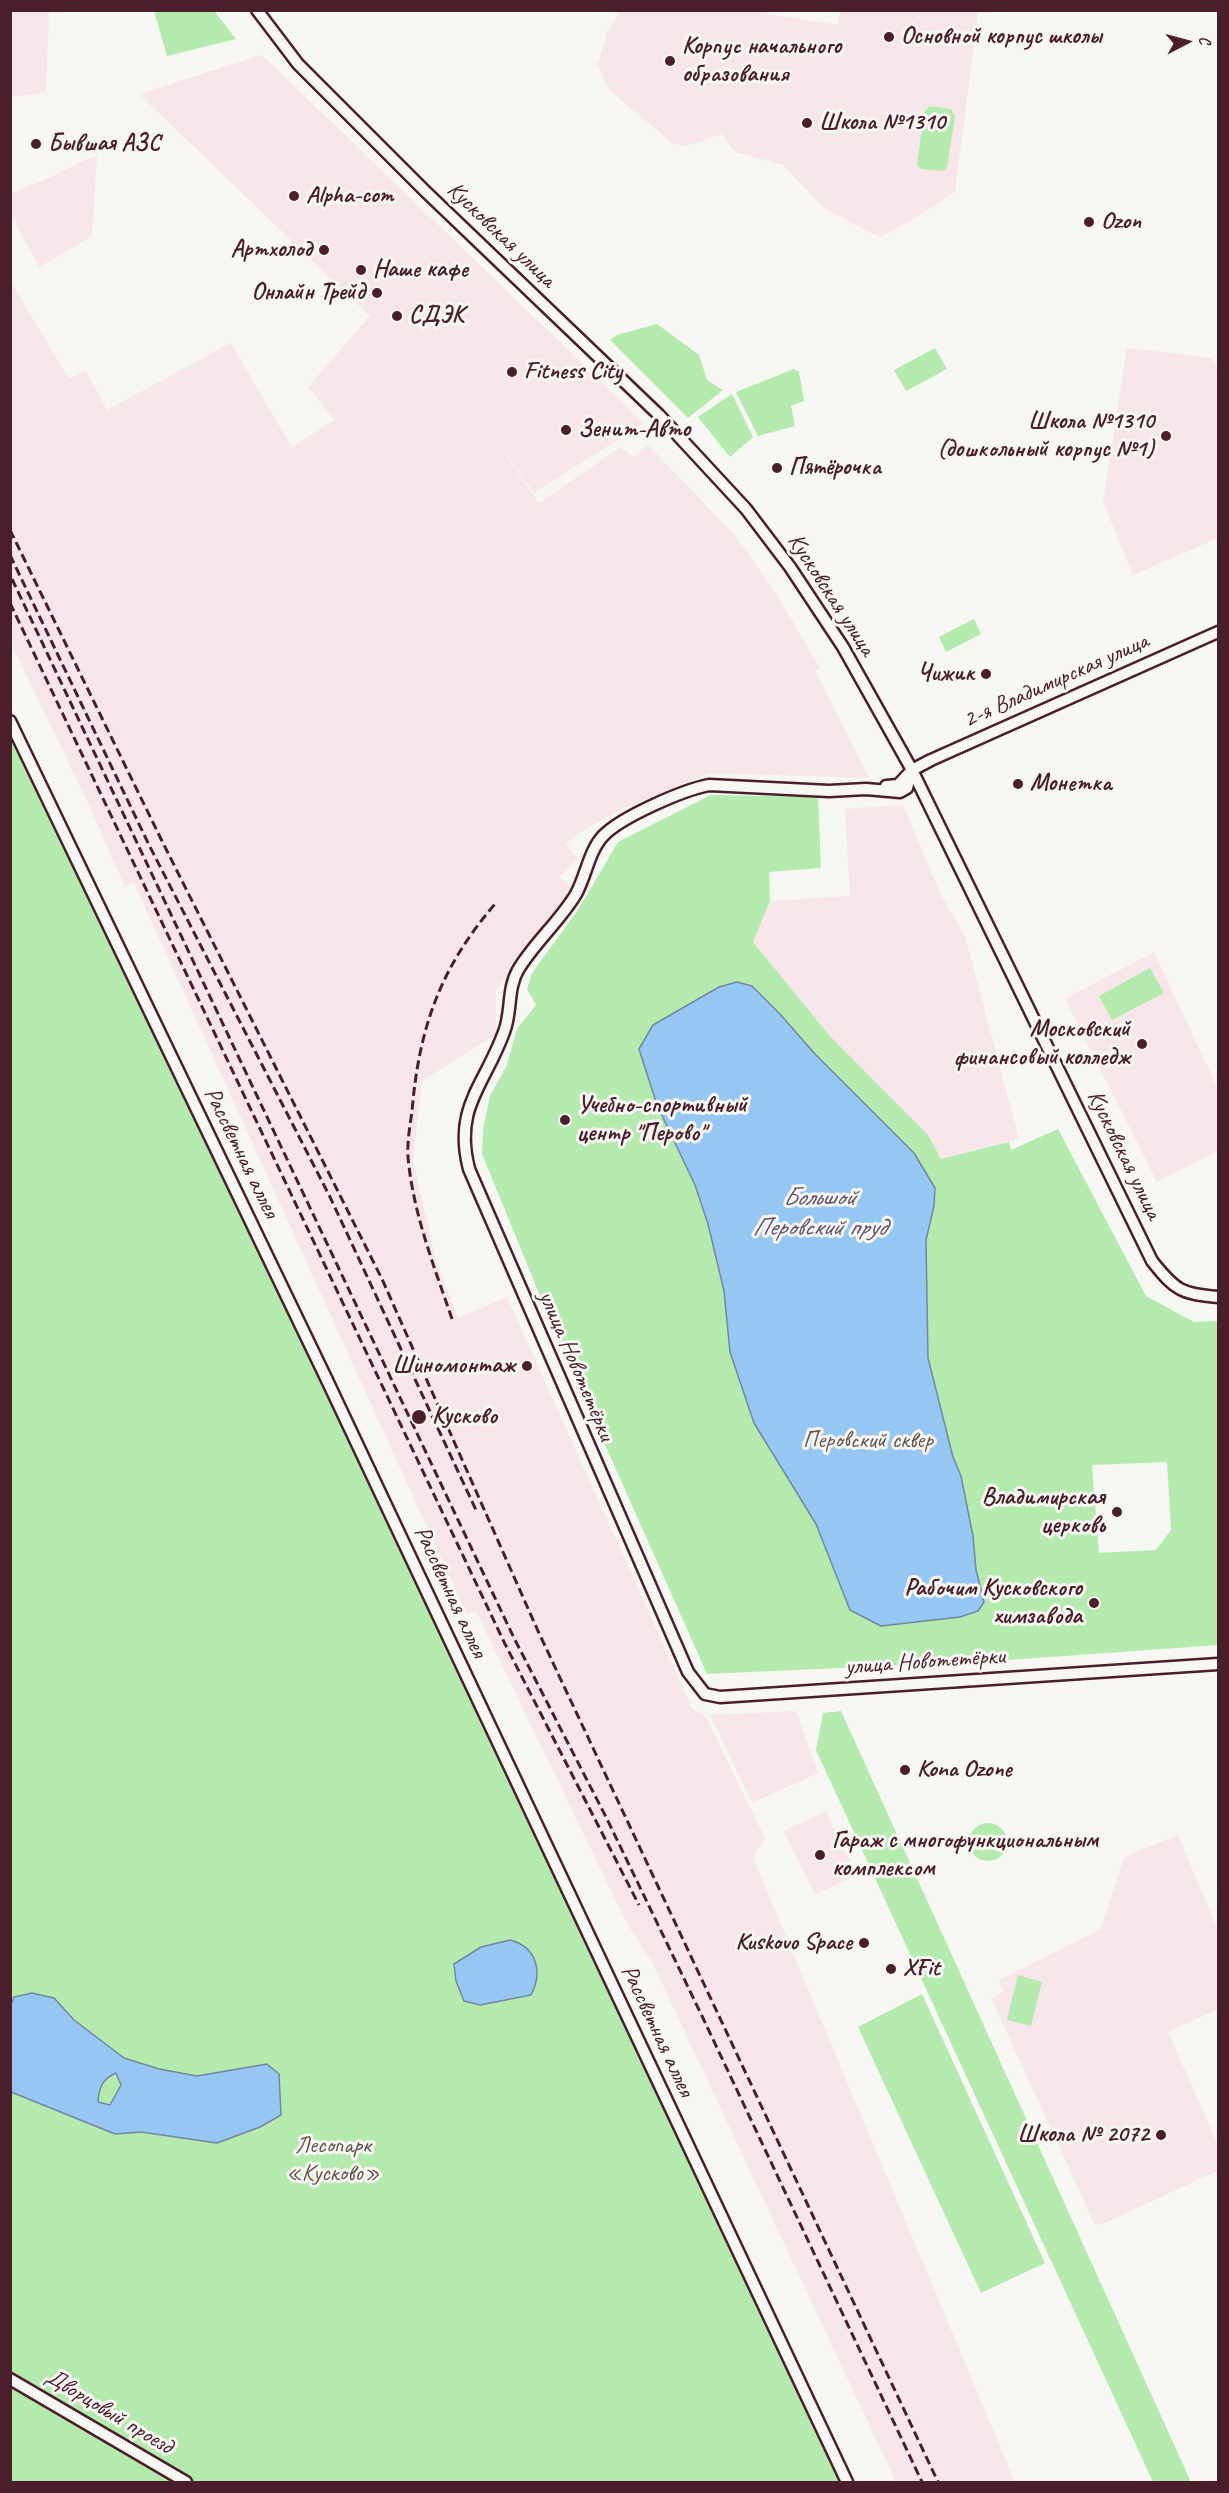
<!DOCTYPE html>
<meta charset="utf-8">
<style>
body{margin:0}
#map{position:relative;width:1229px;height:2493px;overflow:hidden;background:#f6f6f2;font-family:Caveat,sans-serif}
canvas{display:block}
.frame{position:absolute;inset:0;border:12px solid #4a1f2b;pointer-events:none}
.north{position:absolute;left:1157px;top:12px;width:60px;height:60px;-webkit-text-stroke:4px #f6f6f2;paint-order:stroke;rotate:84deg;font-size:16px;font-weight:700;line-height:24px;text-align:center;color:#4a1f2b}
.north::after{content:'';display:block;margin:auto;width:21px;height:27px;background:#4a1f2b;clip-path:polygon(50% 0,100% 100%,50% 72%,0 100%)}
</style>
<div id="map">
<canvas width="1229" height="2493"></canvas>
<div class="frame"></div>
<div class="north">С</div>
</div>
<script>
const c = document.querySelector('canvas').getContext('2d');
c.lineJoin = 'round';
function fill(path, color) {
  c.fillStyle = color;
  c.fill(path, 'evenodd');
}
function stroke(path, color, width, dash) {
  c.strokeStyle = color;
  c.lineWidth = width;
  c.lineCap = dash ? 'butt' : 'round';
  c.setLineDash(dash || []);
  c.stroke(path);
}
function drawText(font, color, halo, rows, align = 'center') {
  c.font = font + ' Caveat,sans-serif';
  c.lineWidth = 6;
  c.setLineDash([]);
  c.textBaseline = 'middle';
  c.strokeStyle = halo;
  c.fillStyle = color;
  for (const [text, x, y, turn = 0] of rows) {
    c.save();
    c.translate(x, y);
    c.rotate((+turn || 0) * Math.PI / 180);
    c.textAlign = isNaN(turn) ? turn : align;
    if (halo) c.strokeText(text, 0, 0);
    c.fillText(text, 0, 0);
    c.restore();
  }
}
const built = new Path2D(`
 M10 11H49L46 92 11 97Z
 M621 11H749L838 25 840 11H978L955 192 912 220 880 237 825 209 783 165 733 151 722 134 692 144 683 146 672 143 608 89 598 64 607 32Z
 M262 55 644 423 534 493 489 431 539 503 621 447 633 457 648 445 734 534 777 595 820 668 815 671 869 778 709 773 622 809 577 834 566 844 578 859 559 877 574 889 496 990V1034L422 1081 413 1160 436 1261 458 1318 507 1297 692 1708 706 1717 765 1838 753 1858 1015 2482H896L652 1962 626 1922 476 1611 467 1615 134 883 125 887 87 801 11 643 10 280 69 379 86 371 107 410 231 343 292 448 334 420 308 387 370 316 139 94Z
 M94 156H97L92 236 39 267 11 214V193L45 180Z
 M1127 348 1212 358 1218 370V538L1133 575 1103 502Z
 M903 805 941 895 965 936 1019 1139 941 1159 929 1136 829 1035 753 942 770 901 850 896 845 809Z
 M1154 952 1218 1089V1151L1157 1182 1065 999Z
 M796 1711 818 1773 752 1803 710 1715Z
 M826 1811 857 1875 815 1895 784 1831Z
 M1178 1835 1218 1930V2009L1168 2032 1218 2145V2173L1215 2172 1100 2225 1094 2223 991 1998 1003 1991 999 1980 1101 1929 1124 1857Z`);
const green = new Path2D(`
 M154 11H214L236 39 167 56Z
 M929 106 951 109 955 116 947 168 943 171 921 169 917 165 924 112Z
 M657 324 699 355 707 380 723 390 688 418 610 340 617 335Z
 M935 348 947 369 906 391 894 370Z
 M794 369 799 372 804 401 791 406 795 426 758 436 736 392Z
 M732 394 753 437 730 457 698 417Z
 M974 619 981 634 946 652 939 637Z
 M11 738 312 1361 841 2482H11Z
 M711 795 818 797 821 868 769 872 770 901 753 942 829 1035 929 1136 941 1159 1009 1142 1011 1150 1058 1129 1146 1296 1194 1322 1218 1321V1645L994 1661 707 1674 554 1330 482 1154 483 1129 490 1096 507 1065 517 1029 536 1005 527 989 532 973 578 910 618 842ZM1167 1462 1171 1530 1156 1550 1099 1553 1092 1465Z
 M1150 968 1164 993 1112 1020 1099 996Z
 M841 1711 1191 2482H1153L816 1750 823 1713Z
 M969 1842a19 19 0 1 1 38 0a19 19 0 1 1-38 0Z
 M1018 1975 1042 1982 1031 2026 1007 2020Z
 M922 1994 1045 2263 981 2293 858 2027Z`);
const water = new Path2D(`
 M737 982 752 986 780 1014 815 1054 914 1153 935 1188 934 1206 926 1240 928 1358 953 1457 961 1476 973 1536 976 1570 984 1602 978 1611 960 1617 881 1626 850 1610 816 1524 754 1423 730 1352 724 1291 708 1224 695 1185 657 1105 639 1049 653 1025 719 987Z
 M510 1940C537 1947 543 1972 531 1995L480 2005 464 2001 456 1981 454 1964 481 1947Z
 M32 1993 54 1998 74 2020 124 2058 159 2069 197 2076 267 2064 279 2074 281 2115 260 2127 217 2143 141 2132 115 2134 11 2092V2004L14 1997ZM116 2073 121 2085 110 2105 98 2102C99 2088 102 2079 116 2073Z`);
const minor = new Path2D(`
 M257 10 298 64 426 192 659 415 746 509 790 567 843 647 912 770 1152 1261C1175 1290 1181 1294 1218 1297
 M10 721 326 1378 847 2482
 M912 770 907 788 900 792 866 789 829 791 709 785C683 790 621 817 603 836 589 851 586 876 576 894 560 921 534 943 518 970 507 989 512 1012 504 1032 485 1085 453 1107 469 1169L688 1672 705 1694 720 1697 1218 1664
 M886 786 898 785 912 770 931 760 1218 632
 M10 2379 186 2482`);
const rail = new Path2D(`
 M10 530 162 841 382 1279 538 1631 938 2482
 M10 555 150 847 330 1197 476 1510
 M12 579 514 1638 607 1819 702 2016 922 2482
 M10 603 505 1644 639 1905
 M452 1319C434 1266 413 1213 408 1157 407 1142 410 1126 412 1111 419 1028 440 968 495 904`);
const markers = [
 [889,37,6,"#4a1f2b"],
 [670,61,6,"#4a1f2b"],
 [807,123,6,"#4a1f2b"],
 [36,144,6,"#4a1f2b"],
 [294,196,6,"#4a1f2b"],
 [1089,222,6,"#4a1f2b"],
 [324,250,6,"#4a1f2b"],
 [361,270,6,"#4a1f2b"],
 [377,293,6,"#4a1f2b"],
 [397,316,6,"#4a1f2b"],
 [512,372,6,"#4a1f2b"],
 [566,430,6,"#4a1f2b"],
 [1166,436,6,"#4a1f2b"],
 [777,468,6,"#4a1f2b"],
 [986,674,6,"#4a1f2b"],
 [1018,784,6,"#4a1f2b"],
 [1142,1044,6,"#4a1f2b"],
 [565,1120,6,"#4a1f2b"],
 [527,1366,6,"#4a1f2b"],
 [419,1417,8,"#4a1f2b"],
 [1117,1512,6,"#4a1f2b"],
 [1094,1603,6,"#4a1f2b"],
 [905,1770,6,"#4a1f2b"],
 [820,1855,6,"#4a1f2b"],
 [864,1943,6,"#4a1f2b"],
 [891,1969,6,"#4a1f2b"],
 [1161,2135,6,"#4a1f2b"]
];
const poiNames = [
 ["Основной корпус школы",901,37],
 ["Корпус начального",682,47],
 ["образования",682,75],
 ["Школа №1310",819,123],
 ["Бывшая АЗС",48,144],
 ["Alpha-com",306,196],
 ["Ozon",1101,222],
 ["Артхолод",312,250,"right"],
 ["Наше кафе",373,270],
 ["Онлайн Трейд",365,293,"right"],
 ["СДЭК",409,316],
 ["Fitness City",524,372],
 ["Школа №1310",1154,422,"right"],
 ["(дошкольный корпус №1)",1154,450,"right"],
 ["Зенит-Авто",578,430],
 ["Пятёрочка",789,468],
 ["Чижик",974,674,"right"],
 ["Монетка",1030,784],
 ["Московский",1130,1030,"right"],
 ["финансовый колледж",1130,1058,"right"],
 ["Учебно-спортивный",577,1106],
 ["центр \"Перово\"",577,1134],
 ["Шиномонтаж",515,1366,"right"],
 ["Кусково",432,1417],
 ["Владимирская",1105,1498,"right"],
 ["церковь",1105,1526,"right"],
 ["Рабочим Кусковского",1082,1589,"right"],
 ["химзавода",1082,1617,"right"],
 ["Kona Ozone",917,1770],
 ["Гараж с многофункциональным",832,1841],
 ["комплексом",832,1869],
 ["Kuskovo Space",852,1943,"right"],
 ["XFit",903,1969],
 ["Школа № 2072",1149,2135,"right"]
];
const streetNames = [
 ["Кусковская улица",501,235,44],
 ["Кусковская улица",831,595,57],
 ["2-я Владимирская улица",1056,681,-24],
 ["Рассветная аллея",241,1153,64],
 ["Кусковская улица",1124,1155,64],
 ["улица Новотетёрки",576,1366,67],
 ["Рассветная аллея",450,1592,65],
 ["улица Новотетёрки",925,1662,-4],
 ["Рассветная аллея",657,2031,65],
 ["Дворцовый проезд",109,2412,31]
];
const parkNames = [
 ["Перовский сквер",868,1441],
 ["Лесопарк",333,2146],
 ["«Кусково»",333,2174]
];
const waterNames = [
 ["Большой",819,1198],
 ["Перовский пруд",819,1228]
];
fill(built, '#f6e6ea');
fill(green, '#b4eaad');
fill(water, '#95c7f2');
stroke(water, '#7784a2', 1.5);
stroke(minor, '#4a1f2b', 15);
stroke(minor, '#f6f6f2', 10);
stroke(rail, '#4a1f2b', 3, [9, 4.5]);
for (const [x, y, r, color] of markers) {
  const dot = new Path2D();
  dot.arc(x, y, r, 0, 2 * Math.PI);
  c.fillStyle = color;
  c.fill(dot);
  stroke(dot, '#f6f6f2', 2);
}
drawText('bold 24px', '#4a1f2b', '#f6f6f2', poiNames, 'left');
drawText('24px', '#4a1f2b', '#f6f6f2', streetNames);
drawText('24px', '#64524c', '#f6f6f2', parkNames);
drawText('italic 26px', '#605167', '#f6f6f2', waterNames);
</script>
